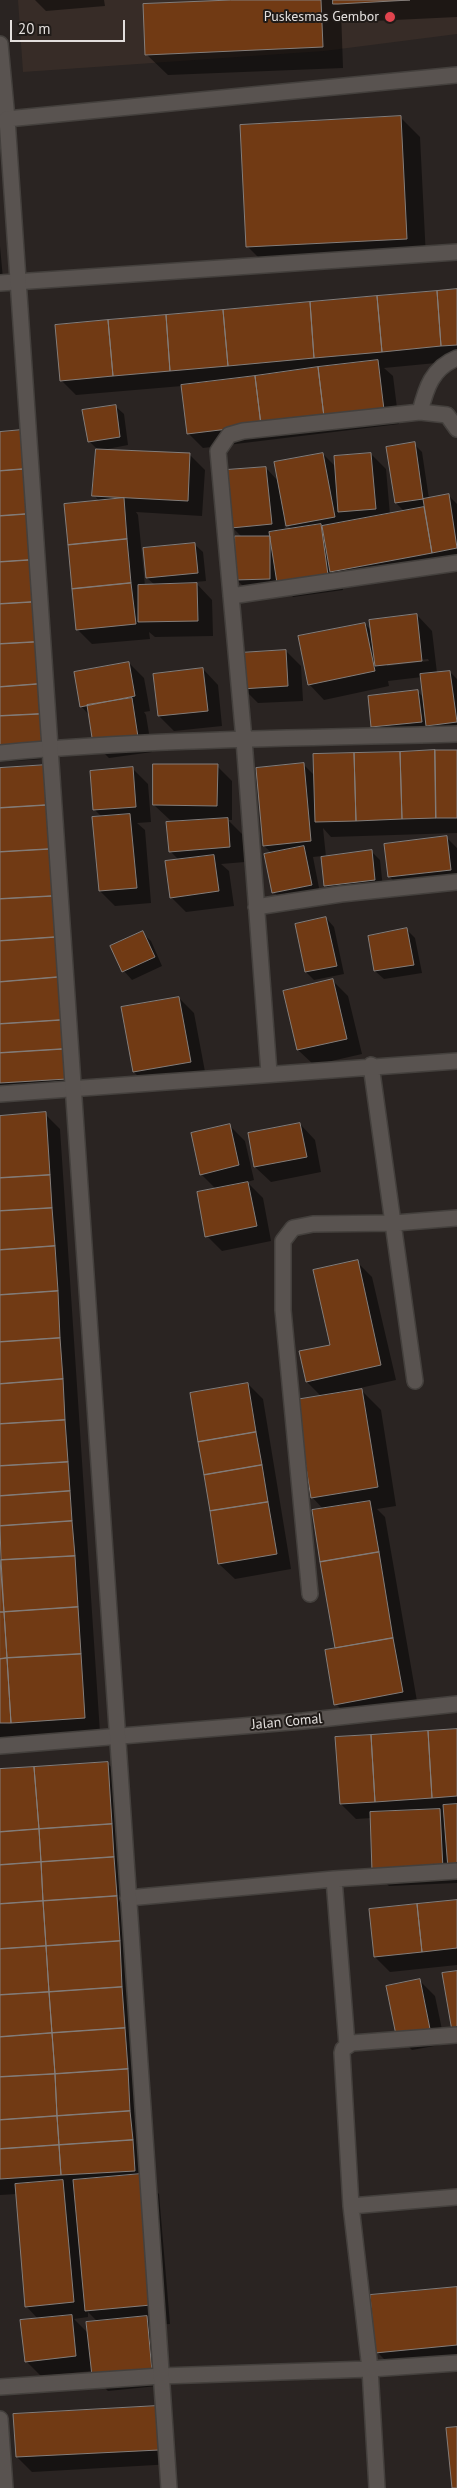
<!DOCTYPE html>
<style>
body{margin:0}
#map{position:relative;width:457px;height:2488px;overflow:hidden;background:#2a2422;font-family:"PT Sans",sans-serif}
canvas{display:block}
.scale{position:absolute;left:10px;top:20px;width:115px;height:22px;box-sizing:border-box;border:2px solid #e3dfdd;border-top:0;padding-left:6px;font-size:15px;line-height:18px;white-space:nowrap;color:#e3dfdd;-webkit-text-stroke:4px #201b18;paint-order:stroke}
</style>
<div id="map">
<canvas width="457" height="2488"></canvas>
<div class="scale">20 m</div>
</div>
<script>
const c = document.querySelector('canvas').getContext('2d');
c.lineJoin = 'round';
function fill(path, color) {
  c.fillStyle = color;
  c.fill(path, 'evenodd');
}
function stroke(path, color, width, dash) {
  c.strokeStyle = color;
  c.lineWidth = width;
  c.lineCap = dash ? 'butt' : 'round';
  c.setLineDash(dash || []);
  c.stroke(path);
}
function drawText(font, color, halo, rows, align = 'center') {
  c.font = font + ' "PT Sans",sans-serif';
  c.lineWidth = 4;
  c.setLineDash([]);
  c.textBaseline = 'middle';
  c.strokeStyle = halo;
  c.fillStyle = color;
  for (const [text, x, y, turn = 0] of rows) {
    c.save();
    c.translate(x, y);
    c.rotate((+turn || 0) * Math.PI / 180);
    c.textAlign = isNaN(turn) ? turn : align;
    if (halo) c.strokeText(text, 0, 0);
    c.fillText(text, 0, 0);
    c.restore();
  }
}
const built = new Path2D(`
 M18 0H457V34L324 51 23 72Z`);
const shadow = new Path2D(`
 M35 0H104L105 6 46 11Z
 M258 0H457V17L353 22 341 10 343 68 168 75 146 54Z
 M401 118 420 137 426 258 267 266 248 247Z
 M0 246 3 279H0Z
 M457 290V361L384 368 393 376 399 424 203 448 188 433 182 386 76 395 61 380Z
 M115 406 124 414 128 445 102 450 190 455 205 470 202 516 136 512 138 515 145 586 155 585 147 578 194 544 203 552 206 581 195 582 212 600 213 636 155 637 149 632 150 639 92 644 77 629 100 502 94 495 97 449 89 441Z
 M22 432 37 447 58 758 0 762V433Z
 M414 444 422 452 429 499 449 496 457 504V558L342 581 343 590 293 597 278 581V587L245 588 236 579 242 537 232 527 266 468 279 482 323 454 336 467 371 454 386 469 390 515 405 512 396 503ZM286 516 288 525 292 530 285 531 284 517Z
 M417 615 432 631 437 673 450 672 457 679V731L436 734 429 727V730L381 735 372 727 418 692 424 698 422 677 388 681 389 686 324 700 309 684 365 624 371 630ZM428 659 429 661 387 666V664Z
 M286 651 301 666 303 701 258 703 243 688Z
 M129 663 144 678 150 711 144 712 146 715 152 752 109 758 94 743 89 715 81 706Z
 M203 669 218 685 222 726 174 731 159 716Z
 M457 751V833L331 837 323 828 326 857 371 851 380 860 383 888 334 894 326 885 322 856 313 857 320 893 282 901 274 892 273 854 264 846 303 764 315 776Z
 M217 766 232 781V820H228L242 834 245 862 221 864 229 871 234 906 186 912 171 897 179 860 170 851 184 820H170L154 805Z
 M46 767 61 782 81 1094 0 1099V770Z
 M133 769 148 784 151 822 137 823 145 830 151 903 115 906 100 891 93 818 102 817 95 810Z
 M447 838 457 848V885L404 892 389 876Z
 M326 918 334 927 344 974 314 980 306 972 296 925Z
 M407 930 415 938 422 973 384 979 375 971 369 937Z
 M142 933 151 941 162 966 132 980 124 971Z
 M333 981 348 996 362 1054 314 1065 298 1050 285 992Z
 M179 998 194 1013 206 1077 149 1087 134 1072Z
 M45 1114 60 1129 100 1733 0 1739V1117Z
 M300 1124 315 1140 321 1172 271 1182 255 1167 249 1134Z
 M230 1126 245 1141 254 1180 247 1182 263 1198 271 1241 222 1251 207 1236 216 1189 201 1174Z
 M357 1262 372 1277 396 1380 351 1390 352 1392 362 1391 381 1410 396 1506 377 1509 385 1517 418 1707 351 1719 336 1704V1649L314 1511 324 1510 312 1497 322 1397 307 1382 300 1352 332 1346Z
 M248 1384 263 1399 291 1569 235 1579 219 1564Z
 M457 1730V1883L389 1886 374 1871 372 1818 356 1819 341 1804Z
 M107 1763 123 1778 149 2184 159 2194 170 2324 154 2325 167 2385 108 2391 93 2376 92 2371 41 2376 26 2361 39 2320 26 2306 17 2194 0 2195V1770ZM88 2312 98 2322 88 2333 74 2319 88 2317Z
 M457 1901V1965L390 1972 375 1957Z
 M420 1981 435 1996 445 2044 412 2050 397 2035Z
 M457 2288V2368L398 2373 377 2352Z
 M156 2407 173 2464 32 2472 17 2457Z`);
const building = new Path2D(`
 M231 0H321L323 47 145 55 143 4Z
 M333 0H410L338 4H333Z
 M401 116 407 239 246 247 240 125Z
 M457 289V345L441 346 437 291Z
 M437 291 441 346 382 352 377 296Z
 M377 296 382 352 314 358 310 302Z
 M310 302 314 358 228 366 223 310Z
 M223 310 228 366 170 371 166 315Z
 M166 315 170 371 113 376 108 320Z
 M108 320 113 376 60 381 55 325Z
 M378 360 384 410 324 417 318 367Z
 M318 367 324 417 261 425 255 376Z
 M255 376 261 425 187 434 181 385Z
 M116 405 120 437 88 442 82 410Z
 M22 430 25 469 0 471V432Z
 M415 442 423 499 395 503 386 447Z
 M96 449 190 453 188 501 92 496Z
 M323 453 335 517 286 526 274 462Z
 M371 453 376 509 338 512 334 456Z
 M266 467 272 524 231 528 226 470Z
 M25 469 28 514 0 516V471Z
 M449 494 457 548 432 553 423 499Z
 M124 498 127 539 68 545 64 504Z
 M424 507 432 553 330 572 322 526Z
 M28 514 31 560 0 562V516Z
 M321 524 328 575 277 583 269 532Z
 M235 536H270V579L235 580Z
 M127 539 131 583 72 589 68 545Z
 M195 543 198 573 146 578 143 548Z
 M31 560 34 602 0 604V562Z
 M131 583 136 624 76 630 72 589Z
 M197 583 198 621 138 622V585Z
 M34 602 36 642 0 644V604Z
 M417 614 422 661 375 666 369 620Z
 M365 623 375 671 308 685 298 636Z
 M36 642 39 684 0 687V644Z
 M286 650 288 686 241 689 239 653Z
 M129 662 135 696 80 707 74 672Z
 M203 668 208 711 158 716 153 674Z
 M450 671 457 722 426 726 420 674Z
 M39 684 41 714 0 716V687Z
 M418 690 422 722 371 727 368 696Z
 M132 698 138 737 93 744 87 705Z
 M41 714 43 743 0 746V716Z
 M435 750H457V818H436Z
 M435 750 436 818 402 819 400 752Z
 M400 752 402 819 356 821 354 753Z
 M354 753 356 821 315 822 313 754Z
 M304 763 311 841 263 846 256 768Z
 M153 764H218L217 806 153 805Z
 M47 765 49 805 0 808V768Z
 M133 767 136 807 93 810 90 771Z
 M49 805 52 849 0 852V808Z
 M130 814 137 888 99 891 92 817Z
 M228 818 230 847 169 852 166 822Z
 M447 836 451 870 388 877 384 844Z
 M304 846 312 885 272 893 264 854Z
 M52 849 55 896 0 899V852Z
 M372 850 375 880 324 886 321 857Z
 M214 855 219 891 170 898 165 861Z
 M55 896 58 937 0 941V899Z
 M326 917 337 966 305 972 295 924Z
 M407 928 414 965 374 971 368 936Z
 M143 931 155 957 122 972 110 946Z
 M58 937 60 977 0 982V941Z
 M60 977 63 1020 0 1024V982Z
 M333 979 347 1039 297 1050 283 991Z
 M179 997 191 1062 133 1072 121 1007Z
 M63 1020 65 1049 0 1053V1024Z
 M65 1049 67 1079 0 1083V1053Z
 M46 1112 50 1175 0 1178V1116Z
 M300 1123 307 1157 254 1167 248 1133Z
 M230 1124 239 1165 200 1175 191 1133Z
 M50 1175 52 1208 0 1211V1178Z
 M248 1182 257 1226 205 1237 197 1192Z
 M52 1208 55 1246 0 1250V1211Z
 M55 1246 58 1291 0 1295V1250Z
 M358 1260 381 1365 306 1382 299 1351 330 1345 313 1270Z
 M58 1291 60 1338 0 1342V1295Z
 M60 1338 63 1379 0 1384V1342Z
 M63 1379 65 1420 0 1424V1384Z
 M248 1383 256 1432 198 1442 190 1393Z
 M362 1389 378 1487 311 1498 295 1400Z
 M65 1420 68 1462 0 1466V1424Z
 M256 1432 262 1465 204 1475 198 1442Z
 M68 1462 70 1491 0 1496V1466Z
 M262 1465 268 1502 210 1511 204 1475Z
 M70 1491 72 1521 0 1526V1496Z
 M370 1501 379 1552 320 1562 312 1510Z
 M268 1502 277 1554 218 1564 210 1511Z
 M72 1521 75 1556 1 1560 0 1526Z
 M379 1552 393 1638 335 1648 320 1562Z
 M75 1556 78 1607 4 1612 1 1560Z
 M0 1560 4 1612H0Z
 M78 1607 81 1654 7 1658 4 1612Z
 M0 1612H4L7 1658 0 1659Z
 M393 1638 403 1692 334 1705 325 1650Z
 M81 1654 85 1718 11 1723 7 1658Z
 M7 1658 11 1723H0V1659Z
 M457 1729V1796L432 1798 428 1731Z
 M428 1731 432 1798 375 1802 371 1735Z
 M371 1735 375 1802 340 1804 335 1737Z
 M108 1762 112 1824 39 1829 34 1767Z
 M34 1767 39 1829 0 1832V1769Z
 M457 1804V1868L448 1869 443 1805Z
 M440 1809 443 1869 372 1871 370 1812Z
 M112 1824 114 1857 41 1862 39 1829Z
 M39 1829 41 1862 0 1865V1832Z
 M114 1857 117 1896 43 1901 41 1862Z
 M41 1862 43 1901 0 1904V1865Z
 M117 1896 120 1941 46 1946 43 1901Z
 M457 1900V1948L422 1952 417 1904Z
 M43 1901 46 1946 0 1949V1904Z
 M417 1904 422 1952 374 1957 369 1909Z
 M120 1941 122 1987 49 1992 46 1946Z
 M46 1946 49 1992 0 1995V1949Z
 M457 1971V2031H452L442 1973Z
 M420 1979 430 2029 396 2035 386 1986Z
 M122 1987 125 2028 52 2033 49 1992Z
 M49 1992 52 2033 0 2037V1995Z
 M125 2028 128 2069 55 2074 52 2033Z
 M52 2033 55 2074 0 2077V2037Z
 M128 2069 130 2111 57 2116 55 2074Z
 M55 2074 57 2116 0 2120V2077Z
 M130 2111 133 2140 59 2145 57 2116Z
 M57 2116 59 2145 0 2149V2120Z
 M133 2140 135 2171 61 2175 59 2145Z
 M59 2145 61 2175 0 2179V2149Z
 M141 2174 151 2305 85 2311 73 2180Z
 M63 2180 74 2302 25 2307 15 2184Z
 M457 2287V2345L375 2353 370 2295Z
 M72 2315 76 2356 25 2362 20 2320Z
 M147 2316 152 2371 92 2376 86 2322Z
 M157 2406 159 2450 16 2457 13 2414Z
 M457 2427V2488H452L446 2428Z`);
const minor = new Path2D(`
 M0 44 7 119 0 120
 M0 283 457 252
 M420 412 447 415 457 429
 M231 596 457 563
 M0 753C152 739 305 738 457 734
 M256 907 341 894 457 882
 M371 1065 415 1381
 M269 1073 244 740 218 451 229 435 243 431 420 412C426 388 432 368 457 358
 M0 1094 457 1061
 M310 1594 283 1310V1241L293 1228 313 1224 395 1223 457 1218
 M0 1746 303 1721 457 1704
 M334 1879 347 2045
 M128 1898 334 1879 457 1871
 M351 2206 457 2197
 M0 2387 161 2376 370 2369 457 2363
 M0 2419 5 2488
 M377 2488 370 2369 351 2206 342 2053 343 2049 352 2043 457 2035`);
const tertiary = new Path2D(`
 M169 2488 7 119 457 75`);
const markers = [
 [390,17,6,"#e0444e"]
];
const poiNames = [
 ["Puskesmas Gembor",379,17]
];
const streetNames = [
 ["Jalan Comal",287,1722,-5]
];
fill(built, '#372c27');
fill(shadow, '#0007');
fill(building, '#713a14');
stroke(building, '#837d7a', 1);
stroke(minor, '#44403d', 18);
stroke(tertiary, '#44403d', 18);
stroke(minor, '#595350', 15);
stroke(tertiary, '#595350', 15);
for (const [x, y, r, color] of markers) {
  const dot = new Path2D();
  dot.arc(x, y, r, 0, 2 * Math.PI);
  c.fillStyle = color;
  c.fill(dot);
  stroke(dot, '#201b18', 2);
}
drawText('14px', '#e3dfdd', '#201b18', poiNames, 'right');
drawText('14px', '#e3dfdd', '#201b18', streetNames);
</script>
